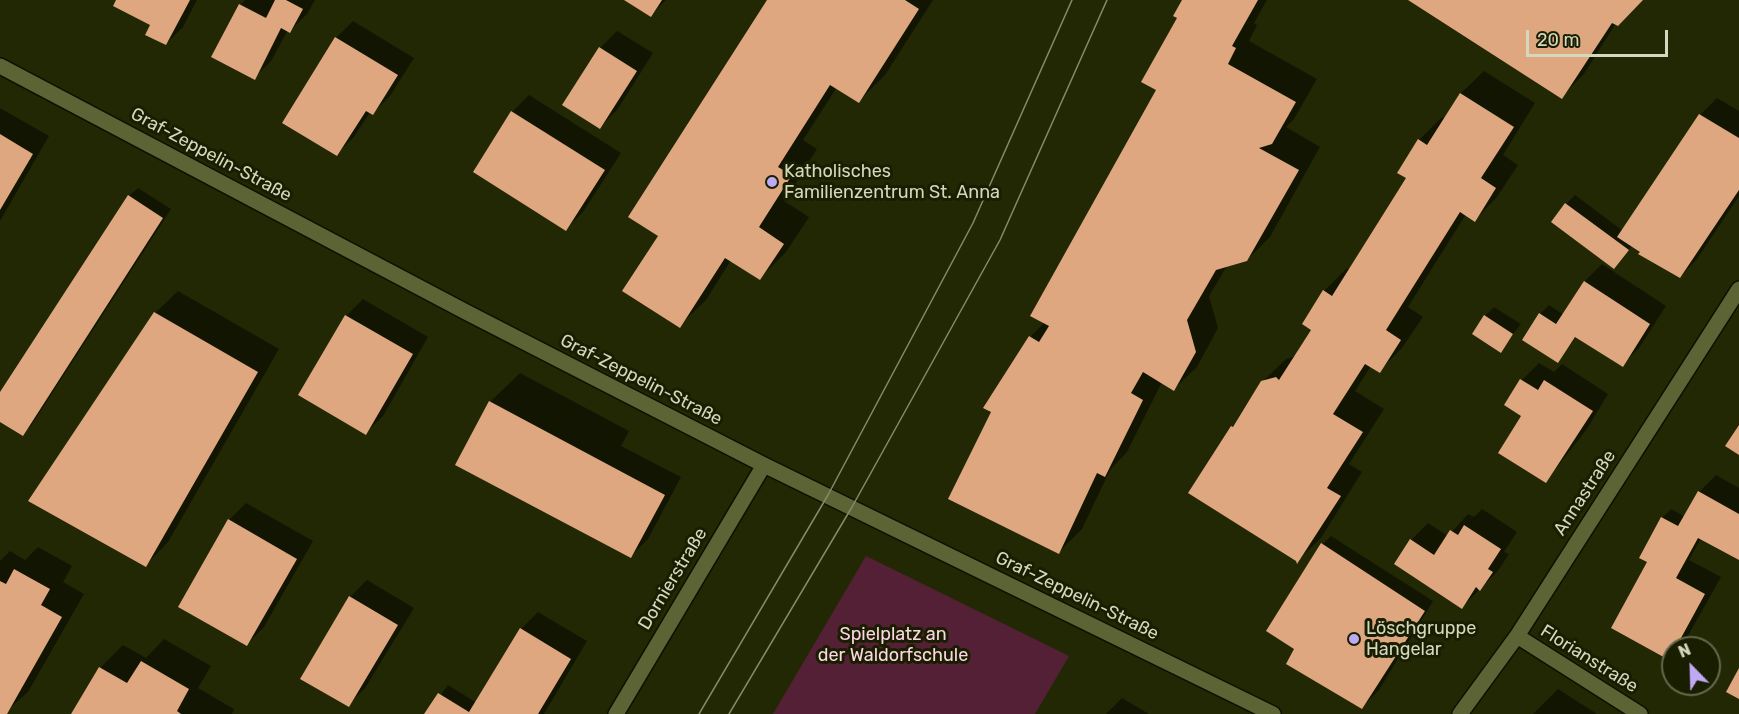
<!DOCTYPE html>
<meta charset="utf-8">
<style>
body{margin:0}
#map{position:relative;width:1739px;height:714px;overflow:hidden;background:#232804;font-family:Rubik,sans-serif}
canvas{display:block}
.north{position:absolute;left:1661px;top:636px;width:60px;height:60px;box-sizing:border-box;background:#1a1e00;border:2px solid #64684c;border-radius:50%;rotate:337deg;font-size:16px;font-weight:700;line-height:24px;text-align:center;color:#d3d8bf}
.north::after{content:'';display:block;margin:auto;width:21px;height:27px;background:#bea9f4;clip-path:polygon(50% 0,100% 100%,50% 72%,0 100%)}
.scale{position:absolute;left:1526px;top:30px;width:142px;height:27px;box-sizing:border-box;border:3px solid #d3d8bf;border-top:0;padding-left:8px;font-size:18px;line-height:21px;white-space:nowrap;color:#d3d8bf;-webkit-text-stroke:4px #1a1e00;paint-order:stroke}
</style>
<div id="map">
<canvas width="1739" height="714"></canvas>
<div class="north">N</div>
<div class="scale">20 m</div>
</div>
<script>
const c = document.querySelector('canvas').getContext('2d');
c.lineJoin = 'round';
function fill(path, color) {
  c.fillStyle = color;
  c.fill(path, 'evenodd');
}
function stroke(path, color, width, dash) {
  c.strokeStyle = color;
  c.lineWidth = width;
  c.lineCap = dash ? 'butt' : 'round';
  c.setLineDash(dash || []);
  c.stroke(path);
}
function drawText(font, color, halo, rows, align = 'center') {
  c.font = font + ' Rubik,sans-serif';
  c.lineWidth = 6;
  c.setLineDash([]);
  c.textBaseline = 'middle';
  c.strokeStyle = halo;
  c.fillStyle = color;
  for (const [text, x, y, turn = 0] of rows) {
    c.save();
    c.translate(x, y);
    c.rotate((+turn || 0) * Math.PI / 180);
    c.textAlign = isNaN(turn) ? turn : align;
    if (halo) c.strokeText(text, 0, 0);
    c.fillText(text, 0, 0);
    c.restore();
  }
}
const green = new Path2D(`
 M866 556 1069 656 1035 714H773Z`);
const shadow = new Path2D(`
 M118 0H197L183 27 166 44 153 25Z
 M245 0H315L307 14 290 31 288 30 271 61 254 78 240 5Z
 M627 0H666L651 15Z
 M769 0H933L885 75 859 101 837 87 803 140 817 149 784 201 809 217 786 252 760 278 731 260 706 300 679 326 660 236Z
 M1184 0H1267L1254 23 1257 25 1249 41 1317 79 1294 119 1286 127 1320 147 1270 237 1247 260 1227 266 1209 296 1218 328 1197 367 1174 389 1162 382 1127 452 1110 470 1082 529 1059 552 1030 337 1045 322 1158 90Z
 M1411 0H1642L1616 23 1584 74 1561 97Z
 M353 21 414 58 390 96 373 113 370 112 354 137 337 154 285 122 336 38Z
 M617 31 653 53 617 110 600 127V48Z
 M1484 71 1535 103 1503 155 1518 165 1497 197 1475 220 1466 214 1408 307 1423 317 1402 348 1379 371 1371 366 1355 391 1384 409 1349 464 1362 472 1321 538 1298 560 1232 427 1240 419 1262 382 1286 359 1296 356 1313 330 1324 291 1347 268 1350 270 1408 178 1419 140 1442 117 1445 119 1461 93Z
 M529 95 621 153 583 212 566 229 512 112Z
 M1717 98 1739 111V196L1697 259 1680 277 1633 245 1614 267 1566 204 1575 195 1623 231 1700 115Z
 M0 108 49 136 0 221Z
 M138 188 171 209 31 426 22 434 0 420V396L129 196Z
 M1602 264 1666 306 1639 348 1622 365 1577 336 1558 361 1540 314 1549 305 1564 315 1585 281Z
 M178 291 279 349 168 542 146 565 155 313Z
 M363 299 428 337 383 416 366 433 346 316Z
 M1494 307 1521 324 1500 351 1485 316Z
 M1539 363 1554 372 1562 364 1608 394 1587 429 1546 481 1523 416 1506 405 1522 380Z
 M520 373 629 431 621 446 681 477 648 539 631 556 490 402Z
 M1716 475 1739 488V559L1701 538 1689 560 1721 577 1685 641 1678 648H1673V653L1668 658 1648 563 1662 518 1671 509 1685 517 1699 492Z
 M246 503 313 541 264 627 247 644 229 520Z
 M1482 509 1517 532 1504 552 1509 554 1497 572 1462 607 1411 540 1428 523 1448 536 1468 514 1474 517Z
 M1331 536 1433 601 1379 690 1362 707 1304 639 1323 544Z
 M38 547 72 566 63 582 84 594 28 692 3 714 0 712V561L10 551 25 560Z
 M367 580 414 608 365 688 348 705 350 597Z
 M538 612 587 641 544 714H426L448 685 477 703 521 629Z
 M164 639 211 666 198 688 234 709 232 714H73L100 668 123 645 146 658Z
 M1558 689 1597 714H1533Z
 M1122 698 1149 714H1106Z`);
const building = new Path2D(`
 M116 0H190L166 45 145 35 150 25 113 6Z
 M275 0H286L303 9 290 33 281 28 255 80 211 57 239 4 266 18Z
 M624 0H662L651 17Z
 M767 0H905L919 9 859 103 830 85 778 167 792 175 759 227 784 244 760 280 725 258 680 328 622 291 658 236 628 217Z
 M1182 0H1258L1232 46 1236 48 1228 64 1296 102 1272 144 1259 148 1299 170 1247 261 1216 270 1187 320 1196 352 1174 391 1143 372 1131 393 1143 400 1105 477 1097 473 1059 554 948 499 991 412 983 408 1029 336 1039 342 1049 326 1030 316 1156 90 1141 82 1177 18 1173 16Z
 M1408 0H1643L1618 26 1612 23 1562 99Z
 M335 37 398 75 373 115 366 111 337 156 282 123Z
 M599 47 637 71 600 129 562 105Z
 M1460 93 1514 127 1481 178 1496 188 1475 222 1460 212 1386 330 1401 340 1380 373 1365 364 1333 414 1363 432 1327 488 1341 496 1297 564 1296 561 1188 493 1231 426 1233 427 1261 381 1276 377 1279 380 1311 330 1302 324 1323 290 1332 296 1406 178 1397 173 1418 139 1427 145Z
 M511 111 605 170 566 231 473 172Z
 M1699 114 1739 138V190L1680 278 1638 254 1640 252 1617 237Z
 M0 134 33 154 0 210Z
 M128 195 163 218 23 436 0 422V392Z
 M1565 203 1629 250 1614 269 1551 222Z
 M1584 281 1650 324 1623 367 1575 337 1558 363 1522 340 1539 313 1556 324Z
 M154 312 258 372 146 567 28 501Z
 M345 315 413 354 366 435 298 395Z
 M1484 315 1513 334 1501 353 1472 334Z
 M1520 379 1538 390 1544 380 1593 411 1546 483 1498 453 1521 416 1504 405Z
 M489 401 665 495 631 558 455 465Z
 M1739 425V455L1725 446Z
 M1698 491 1739 514V560L1698 538 1676 578 1705 594 1669 660 1611 628 1647 562 1639 558 1661 517 1678 526Z
 M228 519 297 559 247 646 178 607Z
 M1464 525 1501 549 1488 569 1493 572 1480 591 1476 587 1462 609 1394 564 1410 539 1434 555 1450 530 1458 535Z
 M1321 543 1425 611 1362 709 1286 664 1294 649 1266 631Z
 M14 569 50 589 41 605 62 617 7 714H0V581L6 584Z
 M349 596 398 625 349 707 300 679Z
 M520 628 571 659 538 714H424L438 693 469 712Z
 M141 661 189 689 177 711 181 714H71L99 667 127 683Z
 M1739 668V699L1726 692Z`);
const street = new Path2D(`
 M0 66 466 312 764 465 1273 714
 M1517 636 1640 714
 M616 714 764 465
 M1460 714 1517 636 1739 289`);
const tram = new Path2D(`
 M699 714 828 495 973 223 1072 0
 M729 714 852 507 1000 240 1107 0`);
const markers = [
 [772,182,6,"#bea9f4"],
 [1354,639,6,"#bea9f4"]
];
const streetNames = [
 ["Graf-Zeppelin-Straße",211,155,28],
 ["Graf-Zeppelin-Straße",641,380,27],
 ["Annastraße",1585,493,-57],
 ["Dornierstraße",673,579,-59],
 ["Graf-Zeppelin-Straße",1077,596,26],
 ["Florianstraße",1589,659,32]
];
const poiNames = [
 ["Katholisches",784,172],
 ["Familienzentrum St. Anna",784,193],
 ["Löschgruppe",1366,629],
 ["Hangelar",1366,650]
];
const parkNames = [
 ["Spielplatz an",893,635],
 ["der Waldorfschule",893,656]
];
fill(green, '#532035');
fill(shadow, '#0007');
fill(building, '#dea77f');
stroke(street, '#0d1000', 18);
stroke(street, '#5c6435', 15);
stroke(tram, '#858a6c', 1.5);
for (const [x, y, r, color] of markers) {
  const dot = new Path2D();
  dot.arc(x, y, r, 0, 2 * Math.PI);
  c.fillStyle = color;
  c.fill(dot);
  stroke(dot, '#1a1e00', 2);
}
drawText('18px', '#d3d8bf', '#1a1e00', streetNames);
drawText('18px', '#d3d8bf', '#1a1e00', poiNames, 'left');
drawText('18px', '#fdd6e3', '#1a1e00', parkNames);
</script>
